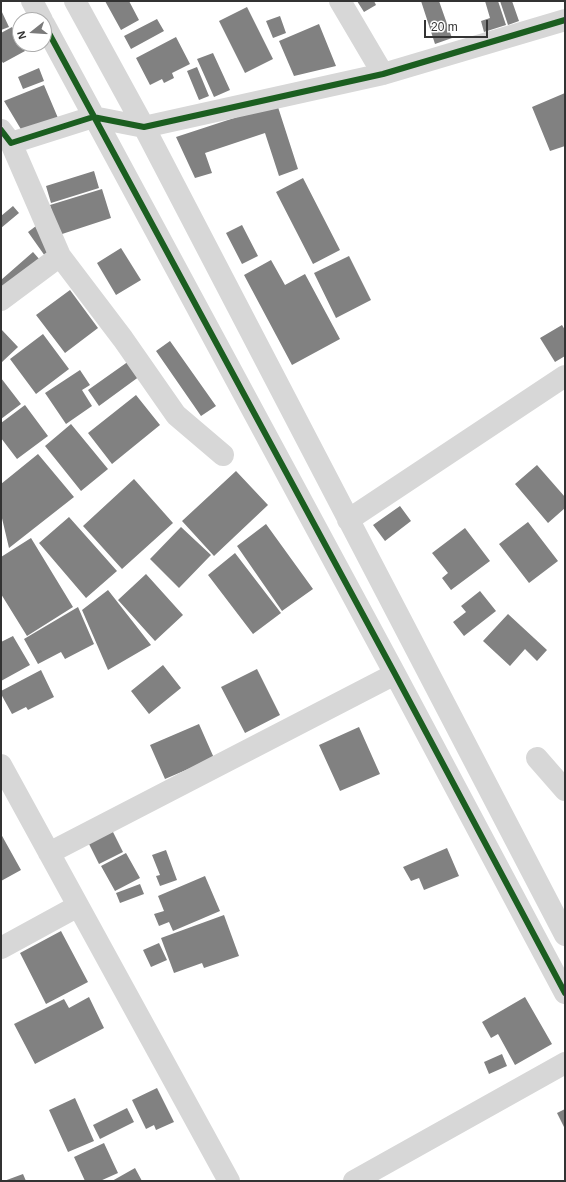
<!DOCTYPE html>
<style>
body{margin:0}
#map{position:relative;width:566px;height:1182px;overflow:hidden;background:#fff;font-family:Arial,sans-serif}
canvas{display:block}
.frame{position:absolute;inset:0;border:2px solid #333;pointer-events:none}
.north{position:absolute;left:12px;top:12px;width:40px;height:40px;box-sizing:border-box;background:#fff;border:1px solid #adadad;border-radius:50%;rotate:253deg;font-size:11px;font-weight:700;line-height:16px;text-align:center;color:#333}
.north::after{content:'';display:block;margin:auto;width:14px;height:18px;background:#7a7a7a;clip-path:polygon(50% 0,100% 100%,50% 72%,0 100%)}
.scale{position:absolute;left:424px;top:20px;width:64px;height:18px;box-sizing:border-box;border:2px solid #333;border-top:0;padding-left:5px;font-size:12px;line-height:14px;white-space:nowrap;color:#333;-webkit-text-stroke:3px #fff;paint-order:stroke}
</style>
<div id="map">
<canvas width="566" height="1182"></canvas>
<div class="frame"></div>
<div class="north">N</div>
<div class="scale">20 m</div>
</div>
<script>
const c = document.querySelector('canvas').getContext('2d');
c.lineJoin = 'round';
function fill(path, color) {
  c.fillStyle = color;
  c.fill(path, 'evenodd');
}
function stroke(path, color, width, dash) {
  c.strokeStyle = color;
  c.lineWidth = width;
  c.lineCap = dash ? 'butt' : 'round';
  c.setLineDash(dash || []);
  c.stroke(path);
}
const building = new Path2D(`
 M105 1H129L139 20 121 30Z
 M357 1H374L376 5 364 12Z
 M421 1H439L452 38 435 44Z
 M485 1H498L506 25 484 32 481 21 490 18Z
 M500 1H512L519 21 508 25Z
 M247 7 273 59 245 73 219 21Z
 M1 10 9 27 1 30Z
 M280 16 286 33 273 38 266 21Z
 M157 19 164 31 131 49 124 36Z
 M319 24 336 66 294 76 279 41Z
 M12 27 25 51 3 63 1 60V33Z
 M176 37 190 64 172 73 174 78 164 83 162 79 150 85 136 58Z
 M213 53 230 90 214 97 197 59Z
 M197 67 209 96 199 100 187 71Z
 M39 68 44 81 23 89 18 77Z
 M44 85 58 118 22 131 4 101Z
 M565 93V146L550 151 532 107Z
 M277 104 298 169 279 176 265 133 205 153 212 173 195 178 176 137Z
 M94 171 99 188 51 203 46 186Z
 M303 178 340 250 313 264 276 192Z
 M102 189 111 218 59 235 50 205Z
 M13 206 19 213 1 228V216Z
 M242 225 258 256 242 264 226 233Z
 M36 226 53 251 45 256 28 232Z
 M121 248 141 280 116 295 97 263Z
 M33 252 40 260 1 292V280Z
 M349 256 371 300 336 318 314 273Z
 M271 260 285 285 305 274 340 339 292 365 244 275Z
 M70 290 98 328 65 353 36 315Z
 M562 325 565 330V356L555 362 540 338Z
 M1 329 18 347 1 363Z
 M43 334 69 369 36 394 10 359Z
 M170 341 216 406 201 416 156 351Z
 M129 361 140 376 99 406 88 390Z
 M80 370 90 385 82 390 92 406 66 424 45 393Z
 M1 378 21 404 1 419Z
 M136 395 160 425 112 464 88 433Z
 M25 405 48 436 17 459 1 438V423Z
 M71 424 108 469 81 491 45 446Z
 M38 454 74 497 9 548 1 514V484Z
 M537 465 565 497V508L548 523 515 484Z
 M236 471 268 505 214 556 182 521Z
 M134 479 173 523 122 569 83 526Z
 M400 506 411 521 385 541 373 525Z
 M69 517 117 571 86 598 39 543Z
 M528 522 558 561 529 583 499 544Z
 M266 524 313 589 282 611 237 546Z
 M181 527 211 555 179 588 150 559Z
 M465 528 490 561 451 590 442 578 448 573 432 553Z
 M31 538 73 607 27 636 1 594V557Z
 M235 553 281 613 253 634 208 575Z
 M146 574 183 615 155 641 118 600Z
 M108 590 151 645 108 670 82 610Z
 M480 591 496 611 464 636 453 622 466 612 461 606Z
 M78 607 94 644 65 659 61 652 38 664 24 639Z
 M508 614 547 650 537 661 525 649 510 666 483 641Z
 M13 636 30 665 1 681V642Z
 M163 665 181 688 149 714 131 691Z
 M257 669 280 715 245 733 221 687Z
 M41 670 54 697 28 710 26 707 12 714 1 694V691Z
 M199 724 214 758 165 779 150 745Z
 M359 727 380 774 340 791 319 745Z
 M112 830 123 852 99 864 88 842Z
 M1 834 21 870 1 881Z
 M447 848 459 876 424 890 419 878 411 881 403 867Z
 M166 850 177 880 160 886 156 876 160 875 152 855Z
 M126 853 140 878 115 891 101 866Z
 M205 876 220 911 173 931 169 922 159 926 154 914 164 911 158 896Z
 M140 884 144 894 120 903 116 893Z
 M224 915 239 956 204 968 202 963 174 973 161 938Z
 M61 931 88 982 46 1004 20 953Z
 M159 943 167 960 151 967 143 950Z
 M89 997 104 1028 35 1064 14 1024 64 999 69 1008Z
 M525 997 552 1044 515 1065 498 1034 491 1038 482 1022Z
 M502 1054 507 1066 489 1074 484 1062Z
 M157 1088 174 1122 156 1130 154 1125 146 1129 132 1100Z
 M75 1098 94 1141 68 1152 49 1110Z
 M127 1108 134 1122 100 1139 93 1125Z
 M565 1109V1129L557 1113Z
 M104 1143 118 1173 100 1181H85L74 1157Z
 M135 1168 142 1181H112Z
 M23 1174 26 1181H4Z`);
const minor = new Path2D(`
 M32 1 42 20
 M75 1 144 127 565 935
 M340 1 383 74
 M44 24 395 674 565 993
 M1 130 11 143 93 117 144 127 383 74 565 20
 M60 256 123 339 176 415 223 455
 M1 300 60 256 11 143
 M348 520 565 376
 M537 758 565 790
 M1 765 229 1181
 M49 853 395 674
 M1 948 78 906
 M354 1181 565 1063`);
const cycleway = new Path2D(`
 M44 24 395 674 565 993
 M1 130 11 143 93 117 144 127 383 74 565 20`);
fill(building, '#818181');
stroke(minor, '#d7d7d7', 22);
stroke(cycleway, '#1b5e20', 6);
</script>
